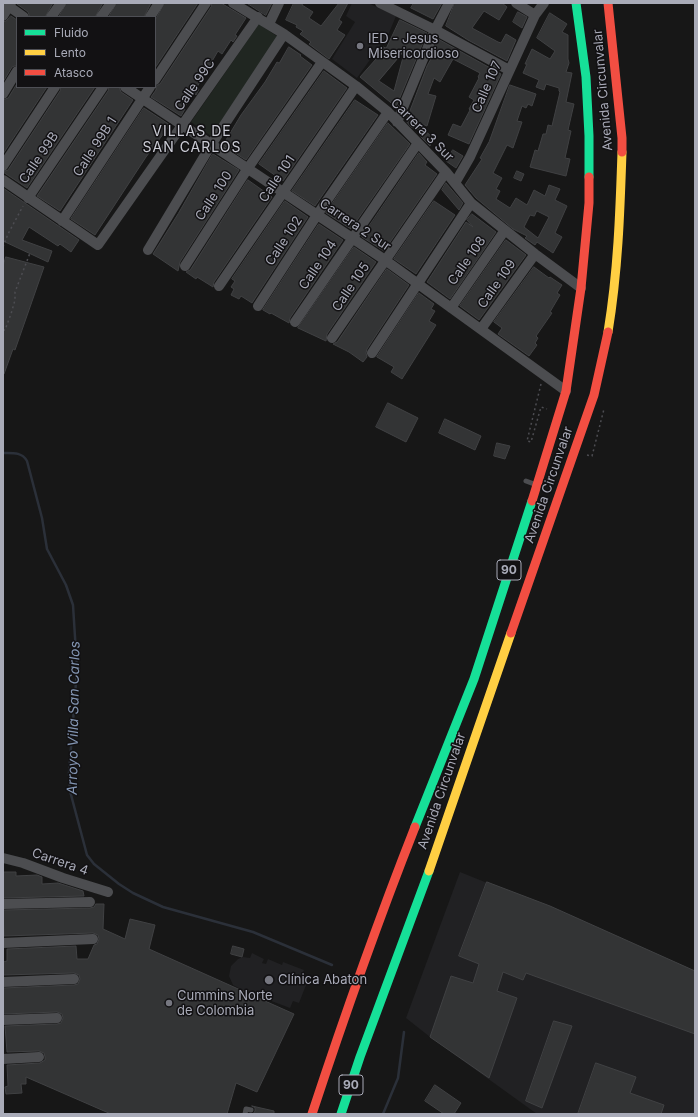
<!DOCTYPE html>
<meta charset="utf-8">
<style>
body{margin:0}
#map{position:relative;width:698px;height:1117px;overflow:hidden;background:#171717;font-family:Inter,sans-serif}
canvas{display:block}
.frame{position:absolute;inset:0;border:4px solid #a9abb8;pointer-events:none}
.legend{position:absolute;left:16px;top:16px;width:140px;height:72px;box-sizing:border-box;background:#121113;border:1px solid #4e4f55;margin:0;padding:5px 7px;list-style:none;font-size:12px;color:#a9abb8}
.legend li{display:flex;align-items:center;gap:8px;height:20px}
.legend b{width:20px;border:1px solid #4e4f55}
</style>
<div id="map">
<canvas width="698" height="1117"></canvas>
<div class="frame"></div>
<ul class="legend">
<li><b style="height:5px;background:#16e098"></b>Fluido</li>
<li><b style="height:5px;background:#ffcf43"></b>Lento</li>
<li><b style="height:5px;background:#f24e42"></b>Atasco</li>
</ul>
</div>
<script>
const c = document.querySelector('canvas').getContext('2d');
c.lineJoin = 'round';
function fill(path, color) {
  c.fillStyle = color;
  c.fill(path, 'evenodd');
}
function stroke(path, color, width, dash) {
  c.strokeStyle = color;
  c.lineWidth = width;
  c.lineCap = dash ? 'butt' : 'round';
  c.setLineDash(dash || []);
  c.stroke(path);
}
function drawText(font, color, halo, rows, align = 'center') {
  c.font = font + ' Inter,sans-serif';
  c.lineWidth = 3;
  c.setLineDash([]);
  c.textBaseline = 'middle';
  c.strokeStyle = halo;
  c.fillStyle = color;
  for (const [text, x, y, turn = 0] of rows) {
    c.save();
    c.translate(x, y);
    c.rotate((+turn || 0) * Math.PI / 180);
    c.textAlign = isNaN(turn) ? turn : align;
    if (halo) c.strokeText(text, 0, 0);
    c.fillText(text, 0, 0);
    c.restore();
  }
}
const built = new Path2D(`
 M352 3H368L396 16 389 33 357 78 332 59 355 22 346 16Z
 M460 872 594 926 695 971V1114H537L430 1037 406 1018Z
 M252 953 264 959 262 963 266 964 268 959 282 965 283 962 304 970 301 977 308 980 299 1003 293 1001 290 1008 253 994 255 991 252 990 250 994 233 985 229 976 231 966 238 959 243 957 250 958Z`);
const green = new Path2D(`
 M259 24 278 37 211 136 191 122Z`);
const stream = new Path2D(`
 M3 453C13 453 22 452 27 461L42 518 47 549 66 585 73 605 77 669 69 773 70 791 87 855 94 864 119 884 133 893 163 907 253 932 332 965
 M383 1114 398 1078 404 1032`);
const building = new Path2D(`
 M17 3H53L45 17H30L28 12 17 4Z
 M67 3H103L95 17H59Z
 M117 3H151L144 17H109Z
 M165 3H198L155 68V21Z
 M212 3H221L246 18 235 35 237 36 233 42 231 40 222 54 218 51 197 87 199 89 196 95 194 93 184 108 185 109 181 116 151 97 156 90V86L160 84 211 7Z
 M247 3H272L266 15Z
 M294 3H303L302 5 313 12 309 18 321 26 339 3H348L339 20 342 22 337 30 345 35 329 59 309 44 311 42 300 34 303 31 296 27 297 25 286 20Z
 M414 3H442L433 19 411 8Z
 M455 3H502L507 7 499 20 484 11 472 28 498 42 501 43 506 34 516 40 507 61 468 40 446 26Z
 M518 12 527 17 522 28 513 22Z
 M550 13 567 24 562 32 568 35V59L569 63 566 72 572 73 566 102 574 104 568 130 571 131 565 158 570 159 566 176 530 167 535 150 538 151 543 134H546L548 125 552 126 560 92 559 91V88L546 84 544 90 536 87 539 80 523 73 527 64H525L532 49 550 59 555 51 537 38Z
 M11 16 17 20V65L12 67 3 82V22L6 21Z
 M400 20 427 33 396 107 360 77 376 59 383 47 386 48ZM405 50 394 91 379 81Z
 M438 39 501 74 469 144 448 135 453 124 461 127 470 110 469 109 474 100 469 97 479 78 478 77 480 73 453 59 440 82 434 78 428 94 436 96 427 126 422 124 419 130 411 127 406 121 427 66 432 57 431 56Z
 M289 47 301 55 300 56 312 65 246 160 223 145 241 115 265 82 277 62 279 63Z
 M324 71 347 88 283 181 259 164Z
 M17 84V87H47L3 154V100L8 98Z
 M510 85 536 94 532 106 528 104 526 108 522 106 517 121 522 122 513 148 507 145 493 173 502 178 496 189 500 191 496 199 510 208 516 198 527 205 534 190 545 196 549 185 560 189 555 200 567 206 555 233 562 237 553 253 537 242 535 245 525 238 527 236 513 229 476 198 465 185 482 159 480 158 489 142ZM537 211 549 217 538 238 524 227 530 215 534 216Z
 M61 87H95L27 188 3 172 8 170 60 91Z
 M109 87H119L121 92 133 100 60 211 37 196 108 91Z
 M355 100 378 115 315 206 292 191Z
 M144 108 170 125 146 157 95 235 71 219Z
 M388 123 410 144 351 229 326 213Z
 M426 132 433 137 430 146 421 137Z
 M453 150 463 156 456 168 446 161Z
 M419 153 427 162 425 165 437 174 384 251 362 237Z
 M213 154 239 170 180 262 178 271 153 254 178 214Z
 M517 171 524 174 521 181 514 178Z
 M248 180 272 197 214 282 213 287 197 277 196 279 186 272 190 270Z
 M446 183 463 203 459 210 442 190Z
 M3 188 79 240 71 252 60 244 58 246 29 227 22 240 52 251 48 262 3 241Z
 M285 201 308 217 252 303 241 296 239 299 231 295 234 289 231 287 235 281 232 279Z
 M434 201 455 215 416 274 394 259Z
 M472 214 496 232 450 299 427 282 466 222 473 227 467 220Z
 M319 224 343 240 290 318 289 323 271 313 270 314 263 310Z
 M506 240 526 255 479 320 460 306Z
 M354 247 376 262 327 334 326 341 298 328Z
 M6 257 44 267 15 350 13 349 4 374H3V267Z
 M534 267 549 278 550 277 562 285 557 293 560 295 550 312 552 313 536 336 538 338 535 343 537 345 529 356 498 334 502 328 494 322Z
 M387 269 409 285 367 349 366 353 367 357 363 362 349 352 333 344 337 342Z
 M419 293 434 304 431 309 435 311 429 321 436 325 402 379 391 372 394 367 377 357Z
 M388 403 418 418 406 442 376 427Z
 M445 419 481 436 475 450 439 433Z
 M497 443 510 446 505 459 494 456Z
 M3 872H16V876L37 875 42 877V884L58 883 83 891 84 896 3 898Z
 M487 882 550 906 695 971V1034L526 973 523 980 503 972 497 991 517 998 489 1078 430 1037 451 976 473 983 479 964 459 956Z
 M96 904H104L103 929 125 939 130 919 155 925 149 949 294 1014 257 1092 236 1083 227 1114H111L26 1077V1084H21L22 1093 6 1094 5 1087 8 1086 7 1065 40 1063 45 1060V1057L44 1053 39 1051 7 1052 5 1026 57 1024 61 1023 63 1018 62 1014 57 1012 3 1014V988L74 985 78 984 80 979 79 975 74 973 3 975V962L7 961V949L76 946 77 959H88L94 945 97 944 99 939 98 935 93 933 4 936 3 910 90 908 94 907Z
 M233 946 244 949 242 957 231 954Z
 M554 1021 572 1026 542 1108 526 1101Z
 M596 1063 636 1077 630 1093 664 1105 661 1114H578Z
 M435 1085 461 1103 454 1114H444L425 1101Z
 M252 1106 274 1111V1114H250H253L255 1111V1108Z`);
const path = new Path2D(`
 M3 247 8 234 23 206
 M3 330H5L11 314 15 300V292L30 253
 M541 384 527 441 531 442 541 407 547 409
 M587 455 592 456 604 409`);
const lane = new Path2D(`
 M526 481 534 484
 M245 1114 246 1109 251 1110`);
const street = new Path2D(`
 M4 3 24 17
 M233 3 284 34 356 86 388 112 446 172 471 203 535 254 581 288
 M380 3 435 30 509 70
 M516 3 535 15
 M3 16 11 3
 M51 17 61 3
 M101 17 111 3
 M150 17 159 3
 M269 24 279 3
 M155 80 206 3
 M125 87 385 260 566 391
 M3 94 17 71
 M397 122 435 30 449 3
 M3 166 55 87
 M3 180 98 245 258 17
 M455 183 470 157 535 15 544 3
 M28 198 103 87
 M62 221 150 87
 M148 250 211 145 284 34
 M185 266 248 168 322 62
 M219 286 356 86
 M258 306 317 215 388 112
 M451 308 505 230
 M295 322 418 143
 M481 329 535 254
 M332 338 446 172
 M372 353 471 203
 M3 858 23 863 63 878 108 892
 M3 904 90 902
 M3 943 93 939
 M3 982 74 979
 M3 1020 57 1018
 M3 1059 39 1057`);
const fast = new Path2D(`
 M576 3 586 77 589 136V177
 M415 827 474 679 532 501
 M341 1114 360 1057 429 871`);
const slow = new Path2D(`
 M608 332C618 271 620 213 622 152
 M429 871 511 633`);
const jam = new Path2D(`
 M608 3 622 138V152
 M532 501 566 391 581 288 589 203V177
 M511 633 594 395 608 332
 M312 1114C344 1017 378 921 415 827`);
const markers = [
 [360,46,4,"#767780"],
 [269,980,5,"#767780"],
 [169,1003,4,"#767780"]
];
const shields = [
 [509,570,24],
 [351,1085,24]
];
const shieldNames = [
 ["90",509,570],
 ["90",351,1085]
];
const poiNames = [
 ["IED - Jesus",368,39],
 ["Misericordioso",368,54],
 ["Clínica Abaton",278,980],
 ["Cummins Norte",177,996],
 ["de Colombia",177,1011]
];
const streetNames = [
 ["Calle 99C",195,85,-55],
 ["Calle 107",487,87,-66],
 ["Avenida Circunvalar",603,90,-95],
 ["Carrera 3 Sur",422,130,45],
 ["Calle 99B 1",95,147,-57],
 ["Calle 99B",39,158,-56],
 ["Calle 101",277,179,-56],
 ["Calle 100",214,196,-57],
 ["Carrera 2 Sur",355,225,34],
 ["Calle 102",284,241,-57],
 ["Calle 108",467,261,-55],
 ["Calle 104",318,265,-56],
 ["Calle 109",497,284,-55],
 ["Calle 105",351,287,-56],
 ["Avenida Circunvalar",549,485,-71],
 ["Avenida Circunvalar",442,791,-71],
 ["Carrera 4",60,862,19]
];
const neighbourhoodNames = [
 ["VILLAS DE",192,132],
 ["SAN CARLOS",192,148]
];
const waterNames = [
 ["Arroyo Villa San Carlos",74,718,-89]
];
fill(built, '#212123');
fill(green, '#202621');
stroke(stream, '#2b3039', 2.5);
fill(building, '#333435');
stroke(building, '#404143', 1);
stroke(path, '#4d4d52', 1.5, [2, 3]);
stroke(lane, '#4c4d50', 5);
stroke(street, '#4c4d50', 10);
stroke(fast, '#16e098', 9);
stroke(slow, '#ffcf43', 9);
stroke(jam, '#f24e42', 9);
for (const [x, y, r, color] of markers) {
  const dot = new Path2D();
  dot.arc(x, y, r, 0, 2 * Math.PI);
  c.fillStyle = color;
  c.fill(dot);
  stroke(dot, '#121113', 1.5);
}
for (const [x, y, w] of shields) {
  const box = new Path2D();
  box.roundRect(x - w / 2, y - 10, w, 20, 3);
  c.fillStyle = '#121113';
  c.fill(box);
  stroke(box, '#a9abb8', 1);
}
drawText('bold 12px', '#a9abb8', null, shieldNames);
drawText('13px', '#a9abb8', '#121113', poiNames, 'left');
drawText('13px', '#a9abb8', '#121113', streetNames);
c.letterSpacing = '1px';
drawText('14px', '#cacbd4', '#121113', neighbourhoodNames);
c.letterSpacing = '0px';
drawText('italic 14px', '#8294b1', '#121113', waterNames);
</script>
